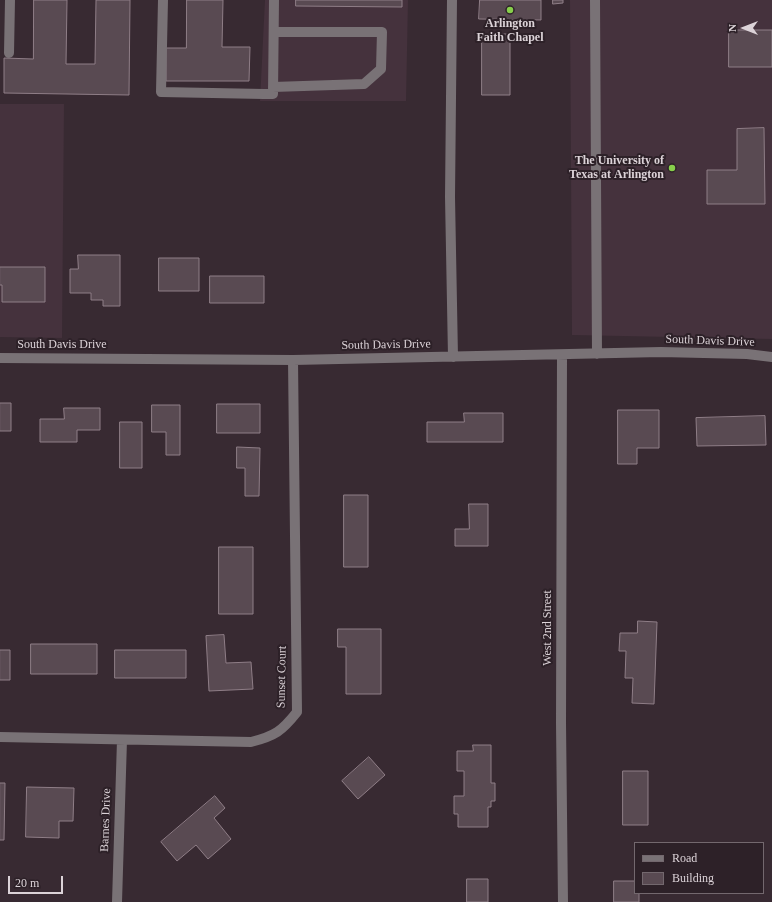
<!DOCTYPE html>
<style>
body{margin:0}
#map{position:relative;width:772px;height:902px;overflow:hidden;background:#382a32;font-family:Georgia,serif}
canvas{display:block}
.legend{position:absolute;left:634px;top:842px;width:130px;height:52px;box-sizing:border-box;background:#2d2128;border:1px solid #73686e;margin:0;padding:5px 7px;list-style:none;font-size:12px;color:#dcd3d8}
.legend li{display:flex;align-items:center;gap:8px;height:20px}
.legend b{width:20px;border:1px solid #73686e}
.north{position:absolute;left:724px;top:8px;width:40px;height:40px;-webkit-text-stroke:3px #2d2128;paint-order:stroke;rotate:270deg;font-size:11px;font-weight:700;line-height:16px;text-align:center;color:#dcd3d8}
.north::after{content:'';display:block;margin:auto;width:14px;height:18px;background:#dcd3d8;clip-path:polygon(50% 0,100% 100%,50% 72%,0 100%)}
.scale{position:absolute;left:8px;top:876px;width:55px;height:18px;box-sizing:border-box;border:2px solid #dcd3d8;border-top:0;padding-left:5px;font-size:12px;line-height:14px;white-space:nowrap;color:#dcd3d8;-webkit-text-stroke:3px #2d2128;paint-order:stroke}
</style>
<div id="map">
<canvas width="772" height="902"></canvas>
<ul class="legend">
<li><b style="height:5px;background:#797276"></b>Road</li>
<li><b style="height:11px;background:#594a52"></b>Building</li>
</ul>
<div class="north">N</div>
<div class="scale">20 m</div>
</div>
<script>
const c = document.querySelector('canvas').getContext('2d');
c.lineJoin = 'round';
function fill(path, color) {
  c.fillStyle = color;
  c.fill(path, 'evenodd');
}
function stroke(path, color, width, dash) {
  c.strokeStyle = color;
  c.lineWidth = width;
  c.lineCap = dash ? 'butt' : 'round';
  c.setLineDash(dash || []);
  c.stroke(path);
}
function drawText(font, color, halo, rows, align = 'center') {
  c.font = font + ' Georgia,serif';
  c.lineWidth = 4;
  c.setLineDash([]);
  c.textBaseline = 'middle';
  c.strokeStyle = halo;
  c.fillStyle = color;
  for (const [text, x, y, turn = 0] of rows) {
    c.save();
    c.translate(x, y);
    c.rotate((+turn || 0) * Math.PI / 180);
    c.textAlign = isNaN(turn) ? turn : align;
    if (halo) c.strokeText(text, 0, 0);
    c.fillText(text, 0, 0);
    c.restore();
  }
}
const built = new Path2D(`
 M265 0H408L406 101H260Z
 M570 0H772V339L572 335Z
 M0 104H64L62 338 0 337Z`);
const building = new Path2D(`
 M34 0H67L66 64H95L96 0H130L129 95 4 93V58L33 59Z
 M187 0H223L222 47H250L249 81H166V48H186Z
 M296 0H402V7L296 6Z
 M480 0H541V20L479 19Z
 M553 0H563V3L553 4Z
 M729 30H772V67H729Z
 M482 34H510V95H482Z
 M764 128 765 204H707V170H737V129Z
 M78 255H120V306H103V300H91V293H70V269H78Z
 M159 258H199V291H159Z
 M0 267H45V302H2V285H0Z
 M210 276H264V303H210Z
 M0 403H11V431H0Z
 M217 404H260V433H217Z
 M152 405H180V455H166V432H152Z
 M64 408H100V430H77V442H40V419H64Z
 M618 410H659V448H637V464H618Z
 M464 413H503V442H427V422H464Z
 M765 416 766 445 697 446 696 418Z
 M120 422H142V468H120Z
 M237 447 260 448 259 496H245V468H237Z
 M344 495H368V567H344Z
 M469 504H488V546H455V529H469Z
 M219 547H253V614H219Z
 M638 621 657 622 654 704 632 703 633 678H625L626 651H619L620 633H637Z
 M338 629H381V694H346V647H338Z
 M224 635 226 663 251 662 253 689 209 691 206 636Z
 M31 644H97V674H31Z
 M0 650H10V680H0Z
 M115 650H186V678H115Z
 M473 745H491V783H495V801H491V807H488V827H458V814H454V796H464V771H457V751H473Z
 M369 757 385 775 358 799 342 781Z
 M623 771H648V825H623Z
 M0 783H5L4 840H0Z
 M27 787 74 788 73 821H59V838L26 837Z
 M215 796 225 808 214 818 231 839 208 859 196 845 177 861 161 842Z
 M467 879H488V902H467Z
 M614 881H635V893H639V902H614Z`);
const minor = new Path2D(`
 M163 0 161 92 264 94H273L274 0
 M452 0 450 197 453 357
 M595 0 597 354
 M9 53 10 0
 M273 87 364 84 381 69 382 32H274
 M562 355 561 723 563 902
 M0 358 293 360 661 352 747 354 772 357
 M0 737 251 742C275 736 282 731 297 712L293 360
 M117 902 122 740`);
const markers = [
 [510,10,4,"#87cf4b"],
 [672,168,4,"#87cf4b"]
];
const poiNames = [
 ["Arlington",510,24],
 ["Faith Chapel",510,38],
 ["The University of",664,161,"right"],
 ["Texas at Arlington",664,175,"right"]
];
const streetNames = [
 ["South Davis Drive",710,341,2],
 ["South Davis Drive",62,345],
 ["South Davis Drive",386,345,-1],
 ["West 2nd Street",548,628,-90],
 ["Sunset Court",282,677,-89],
 ["Barnes Drive",106,820,-88]
];
fill(built, '#45323d');
fill(building, '#594a52');
stroke(building, '#8f7e87', 1);
stroke(minor, '#797276', 10);
for (const [x, y, r, color] of markers) {
  const dot = new Path2D();
  dot.arc(x, y, r, 0, 2 * Math.PI);
  c.fillStyle = color;
  c.fill(dot);
  stroke(dot, '#2d2128', 1.5);
}
drawText('bold 12px', '#dcd3d8', '#2d2128', poiNames);
drawText('12px', '#dcd3d8', '#2d2128', streetNames);
</script>
